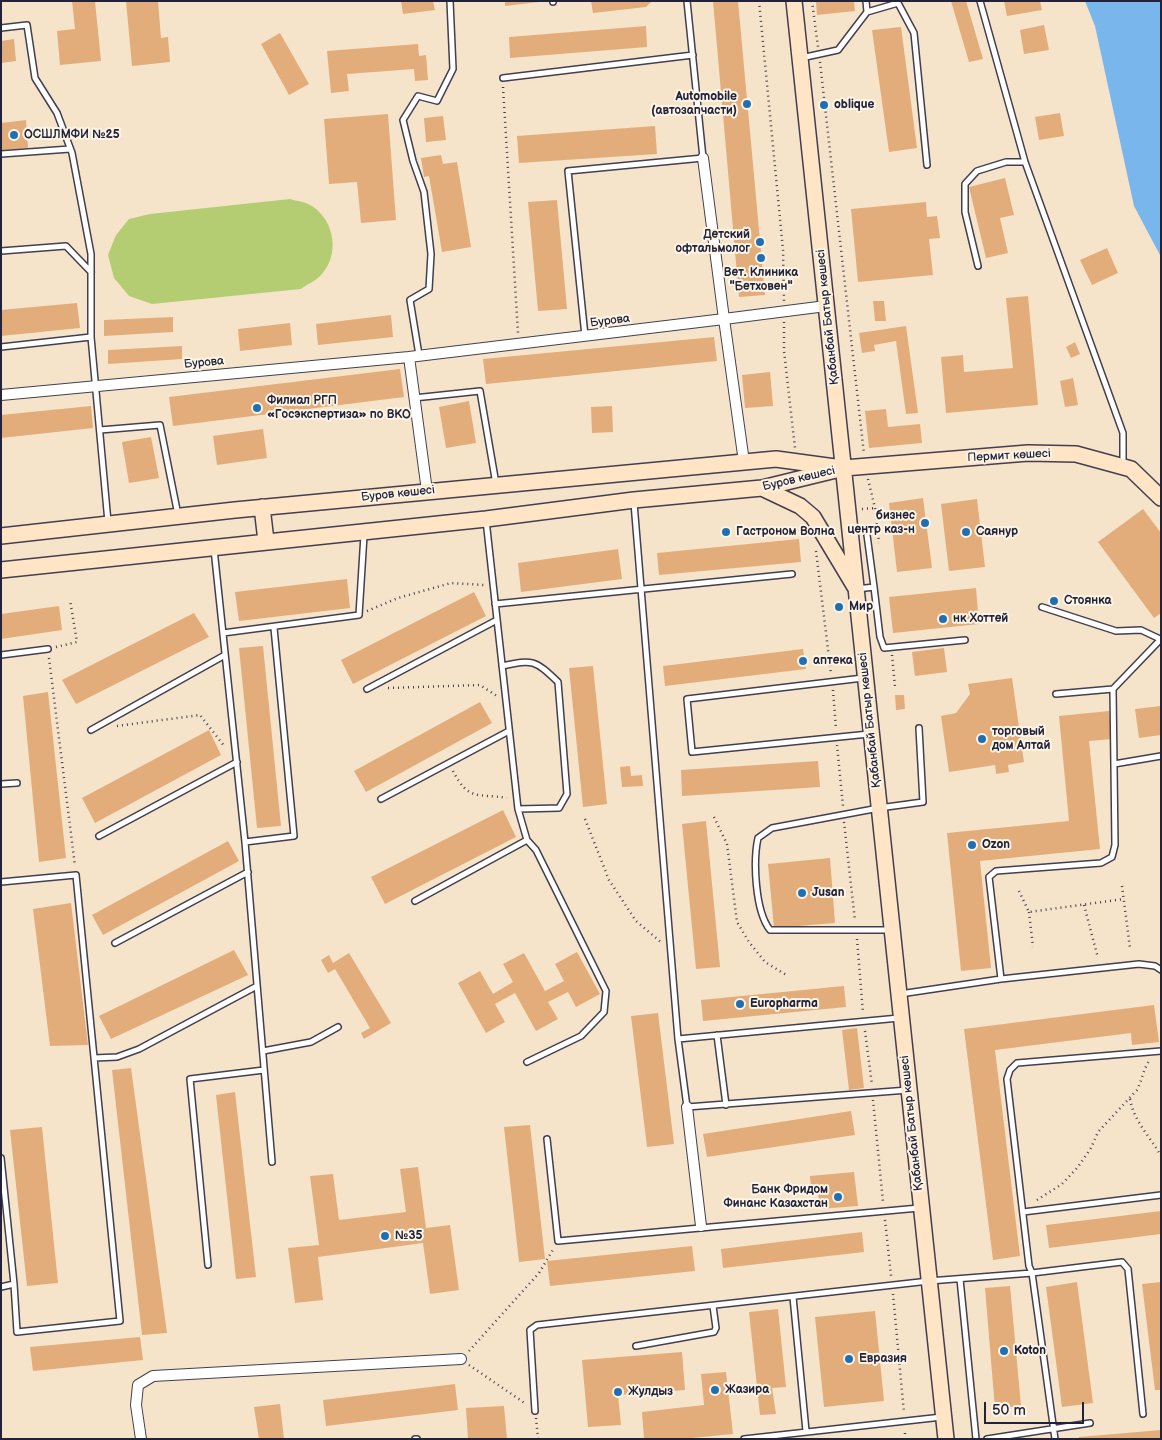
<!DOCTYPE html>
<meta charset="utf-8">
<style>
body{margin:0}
#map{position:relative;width:1162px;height:1440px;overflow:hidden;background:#f6e4ca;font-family:"Balsamiq Sans",sans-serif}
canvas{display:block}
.frame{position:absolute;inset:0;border:2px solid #22223b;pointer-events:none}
.scale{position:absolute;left:984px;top:1402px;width:100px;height:22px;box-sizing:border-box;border:2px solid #22223b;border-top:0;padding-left:6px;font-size:15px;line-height:18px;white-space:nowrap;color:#22223b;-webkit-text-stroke:4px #fcf5e5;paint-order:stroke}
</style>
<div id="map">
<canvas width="1162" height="1440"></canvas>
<div class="frame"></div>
<div class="scale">50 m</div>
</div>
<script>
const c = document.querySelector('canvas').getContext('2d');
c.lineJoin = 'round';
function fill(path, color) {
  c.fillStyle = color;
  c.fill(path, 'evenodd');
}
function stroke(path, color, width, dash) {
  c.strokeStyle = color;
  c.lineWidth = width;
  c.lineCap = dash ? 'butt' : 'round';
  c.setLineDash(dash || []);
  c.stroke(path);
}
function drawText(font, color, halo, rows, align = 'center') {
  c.font = font + ' "Balsamiq Sans",sans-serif';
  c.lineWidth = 4;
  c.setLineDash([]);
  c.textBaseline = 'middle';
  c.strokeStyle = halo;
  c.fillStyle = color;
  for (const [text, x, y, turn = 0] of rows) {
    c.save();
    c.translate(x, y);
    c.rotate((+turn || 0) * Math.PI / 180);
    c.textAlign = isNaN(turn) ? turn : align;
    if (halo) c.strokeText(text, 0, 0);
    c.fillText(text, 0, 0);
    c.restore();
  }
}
const green = new Path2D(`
 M290 199C297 201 306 202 312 206 335 221 340 255 321 275 316 281 307 284 301 289L152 304 129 296 114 278 108 255 116 235 129 219 150 214Z`);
const water = new Path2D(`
 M1085 1H1161V257L1134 206 1095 26Z`);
const building = new Path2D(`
 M72 1H95L101 61 60 65 57 31 75 29Z
 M126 1H158L161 38 168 37 170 62 132 66Z
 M401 1H433L435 10 403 14Z
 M505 1H539V2L505 6Z
 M591 1H652L646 7 593 13Z
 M713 1H738L765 295 739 297Z
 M816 1H854L855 11 817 15Z
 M951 1H966L983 59 969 62Z
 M1004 1H1040L1042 10 1007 16Z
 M1044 25 1049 50 1024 54 1020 30Z
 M646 26 647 47 510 58 509 37Z
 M901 27 917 148 889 152 872 30Z
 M280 33 309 84 289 95 261 44Z
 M14 39 16 61 1 63V41Z
 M418 44 419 56 426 55 428 80 415 81 414 69 347 74 349 91 331 93 327 51Z
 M1060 113 1064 136 1039 140 1035 117Z
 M388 114 396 220 361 223 357 182 329 184 324 119Z
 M443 116 446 140 426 142 424 118Z
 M26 120 28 148 1 150V123Z
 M655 126 657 154 519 163 517 136Z
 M441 155 443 164 457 162 471 247 442 252 429 176 424 177 421 158Z
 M1005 178 1014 215 1000 218 1008 253 986 258 969 187Z
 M557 200 567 309 538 311 528 202Z
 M926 202 927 217 937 216 940 238 929 239 933 275 858 282 851 209Z
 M1107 248 1118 273 1092 285 1080 260Z
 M1028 296 1038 405 946 413 941 357 963 355 964 372 1013 368 1006 298Z
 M873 301H884L886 321H875Z
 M77 303 80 328 1 336V310Z
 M391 315 393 337 318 345 316 324Z
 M173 317V332L104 336V320Z
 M290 323 292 345 240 351 238 329Z
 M906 326 918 413 906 414 896 341 874 345 875 351 862 353 859 333Z
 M714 337 717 361 486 384 483 359Z
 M1075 342 1080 354 1071 358 1066 347Z
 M182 346V359L108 364V350Z
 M400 369 404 397 173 426 169 397Z
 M770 372 773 406 745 408 742 375Z
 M1073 378 1078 405 1065 407 1060 381Z
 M469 401 476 443 446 448 439 407Z
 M91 406 93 428 1 438V415Z
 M612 406 613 432 592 433 591 407Z
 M886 409 888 427 920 424 922 443 869 448 865 411Z
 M263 429 267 458 217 465 213 436Z
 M151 437 159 478 129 483 122 442Z
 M923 498 932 568 897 572 889 503Z
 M977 499 985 567 949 571 941 504Z
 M1143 509 1161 533V613L1154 618 1098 542Z
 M799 539 801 562 659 575 657 553Z
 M618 549 622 579 521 592 518 563Z
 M347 579 350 608 239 621 235 592Z
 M976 588 979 624 893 633 889 597Z
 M474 592 486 616 353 684 341 660Z
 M59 606 62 630 1 639V614Z
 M194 613 209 637 76 704 62 680Z
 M263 646 281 826 257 828 239 648Z
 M944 648 947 672 915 676 912 652Z
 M803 649 806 669 665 686 663 666Z
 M593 666 607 804 583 807 569 668Z
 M1012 678 1024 762 1008 765 1009 772 996 774 995 765 949 772 941 716 956 713 970 694 968 684Z
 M48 692 66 858 39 862 23 696Z
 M895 695H904L905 709 896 710Z
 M480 702 492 723 366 792 354 771Z
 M1161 706V735L1139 738 1135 709Z
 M1109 711 1112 739 1089 741 1100 849 980 861 991 968 961 971 947 833 1069 821 1059 716Z
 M209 730 221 755 95 823 82 798Z
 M818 761 820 787 682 796 681 770Z
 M630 766 631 776 642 775 643 786 622 787 620 767Z
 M503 810 516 837 385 904 371 877Z
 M706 821 720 967 696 969 682 824Z
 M228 841 239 861 103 935 92 915Z
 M830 858 835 923 774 928 768 864Z
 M71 903 88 1045 50 1046 33 909Z
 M234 950 248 975 111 1039 99 1016Z
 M577 952 600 994 576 1007 568 992 548 1002 558 1019 536 1031 515 993 495 1004 505 1022 486 1033 458 983 480 971 493 994 513 982 503 964 524 953 545 991 564 981 555 964Z
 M349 953 391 1023 364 1039 361 1033 370 1028 335 969 328 973 321 960 329 955 333 963Z
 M844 986 846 1007 703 1021 701 1000Z
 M1154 1005 1159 1042 1132 1045 1131 1033 995 1050 1020 1256 993 1260 964 1029Z
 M658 1013 674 1144 647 1147 631 1016Z
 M857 1028 864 1088 849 1090 842 1030Z
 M131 1068 167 1333 142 1335 112 1070Z
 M235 1092 256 1277 236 1279 216 1095Z
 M851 1111 855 1135 707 1157 703 1134Z
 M530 1125 545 1259 519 1262 504 1127Z
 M42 1127 58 1283 27 1286 10 1130Z
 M418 1167 426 1228 450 1225 459 1290 430 1294 423 1243 318 1257 323 1300 295 1303 288 1248 319 1245 310 1176 333 1174 339 1220 406 1212 400 1169Z
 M854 1172 858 1206 819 1209 818 1188 811 1189 810 1176Z
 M1161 1211V1234L1049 1248 1046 1225Z
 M862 1232 864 1252 723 1268 721 1249Z
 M692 1246 695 1271 550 1286 547 1261Z
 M1077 1282 1093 1403 1062 1407 1046 1287Z
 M1161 1282V1390H1155L1142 1284Z
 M1010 1286 1021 1406 995 1409 985 1288Z
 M778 1309 786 1387 772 1388 776 1414 760 1415 749 1312Z
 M875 1311 884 1401 824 1407 815 1317Z
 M140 1337 143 1360 33 1371 30 1347Z
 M682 1352 685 1390 618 1395 621 1425 588 1427 582 1360Z
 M726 1372 733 1434 682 1439H644L642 1412 704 1405 701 1374Z
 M455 1384 458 1410 326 1426 323 1400Z
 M280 1404 284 1439H259L254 1407Z
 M504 1406 507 1439H468L466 1408Z
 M1161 1430V1439H1079V1437Z`);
const path = new Path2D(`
 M759 1 783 250 784 301
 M812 1 818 47
 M820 62 864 454
 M503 87 518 333
 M784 322V351L795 448
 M868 479 875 508 879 543
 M862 509 875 508
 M816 551 831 674
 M367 611 398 598 451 583 484 585
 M56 647 77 642 70 600
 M892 655 895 687
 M49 658 75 866
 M388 688 480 685 497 696
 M833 690 836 729
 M117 726 200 715 225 747
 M837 745 843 806
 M453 771C469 802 478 793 507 798
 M714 817 727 844 737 922 749 942 765 962 788 976
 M585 819 609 880 636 921 662 943
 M844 822 855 921
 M1122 886 1130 948
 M1019 891 1029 912 1124 899
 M1084 905 1098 958
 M1029 912 1033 947
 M857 939 863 1013
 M865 1031 872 1085
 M1130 1099C1134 1122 1150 1136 1161 1156
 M873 1100 883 1202
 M1037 1200 1062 1184 1078 1167 1091 1148 1098 1132 1137 1090C1142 1080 1143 1070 1149 1061
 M885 1220 891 1276
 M893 1294 904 1413
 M469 1351 539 1273 554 1248
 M469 1365 526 1404
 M536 1418 538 1439
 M905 1439V1429`);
const lane = new Path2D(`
 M553 1V2
 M866 1 867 12
 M980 1 1025 162 1123 433V465
 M1 28 27 25 35 78 57 113 72 153 91 254V337L108 522
 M801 58 838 50 867 12 898 3 914 33 927 165
 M503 78 693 55
 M1 154 70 149
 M1 251 66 246 91 272
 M978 266 965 212V184L977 171 1006 162H1025
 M585 336 568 171 703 158 687 1
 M1 347 91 337
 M419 355 410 300 429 289 431 254 424 192 413 161 403 120 418 96 437 101 453 69 450 1
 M414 398 480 391 496 484
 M100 430 160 425 178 515
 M634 503 678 1039 687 1107 908 1090
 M486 520 518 809 527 840 536 850 606 991 604 1012 581 1036 527 1062
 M867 535 874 587
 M214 549 245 842 272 1162
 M857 589 874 587 880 637 884 648 965 640
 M495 604 792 574
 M1042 607 1116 631 1141 630 1160 639
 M223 633 359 615 364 535
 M1 655 48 649
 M502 666C533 659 535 660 558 682L567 794 559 808 518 809
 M863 678 687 699 692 752 869 734
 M367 689 497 620
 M1056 694 1113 689
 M91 730 225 655
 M1114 764 1161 756
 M1 784 17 783
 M381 799 509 731
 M99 836 237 762
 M245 842 294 836 274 628
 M1 882 76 875 120 1321 17 1332 14 1284
 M415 901 527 840
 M891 930H770C755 911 753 861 758 838L772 828 879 808 923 802 919 728
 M115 943 248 872
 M1001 979 989 877 996 871 1101 863 1112 857 1115 845 1113 689 1161 639
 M900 994 1001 979 1139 964 1155 966 1161 970
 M717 1035 726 1105
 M678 1039 899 1018
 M263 1051 311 1042 338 1027
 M94 1058 117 1057 139 1049 257 986
 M547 1139 558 1241 919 1208
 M1 1158 14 1284 1 1287
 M1023 1212 1161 1195
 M208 1265 190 1079 264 1070
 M960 1279 976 1439
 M793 1297 806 1431
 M636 1346 714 1332 716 1328 713 1306
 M535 1411 530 1330 537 1325 929 1281 1032 1273 1122 1262 1128 1269 1143 1414
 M415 1439H417
 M744 1439 942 1417
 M987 1439 1090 1423
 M1055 1439 1032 1273 1029 1266 1007 1079 1010 1070 1017 1063 1161 1051`);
const street = new Path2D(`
 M1 395 409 357
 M744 462 724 319 826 306
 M427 491 409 357 724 319 703 158
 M687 1107 701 1226
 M141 1439 136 1405 138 1385 153 1376 461 1359`);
const secondary = new Path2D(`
 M794 1 946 1439
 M762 488 800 506 813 517 855 587
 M262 507 266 541
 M1 536 235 510 776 459 835 467
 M1 570 486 519 634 500 762 488 844 468 1028 453 1076 454 1131 469 1161 498`);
const markers = [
 [747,104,5,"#1f6fb2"],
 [824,105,5,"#1f6fb2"],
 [14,135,5,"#1f6fb2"],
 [760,242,5,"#1f6fb2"],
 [761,258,5,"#1f6fb2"],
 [257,408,5,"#1f6fb2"],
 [925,523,5,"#1f6fb2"],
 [726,532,5,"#1f6fb2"],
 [966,532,5,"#1f6fb2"],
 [1054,601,5,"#1f6fb2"],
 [839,607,5,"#1f6fb2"],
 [943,619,5,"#1f6fb2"],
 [803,661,5,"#1f6fb2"],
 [982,739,5,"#1f6fb2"],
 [972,845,5,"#1f6fb2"],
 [802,893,5,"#1f6fb2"],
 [740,1004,5,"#1f6fb2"],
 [838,1197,5,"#1f6fb2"],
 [385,1236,5,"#1f6fb2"],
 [1004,1351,5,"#1f6fb2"],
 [849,1359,5,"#1f6fb2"],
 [715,1390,5,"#1f6fb2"],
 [618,1392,5,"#1f6fb2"]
];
const poiNames = [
 ["Automobile",737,97,"right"],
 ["(автозапчасти)",737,111,"right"],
 ["oblique",834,105],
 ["ОСШЛМФИ №25",24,135],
 ["Детский",750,235,"right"],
 ["офтальмолог",750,249,"right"],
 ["Вет. Клиника",761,273,"center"],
 ["\"Бетховен\"",761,287,"center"],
 ["Филиал РГП",267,401],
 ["«Госэкспертиза» по ВКО",267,415],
 ["бизнес",915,516,"right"],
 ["центр каз-н",915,530,"right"],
 ["Гастроном Волна",736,532],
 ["Саянур",976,532],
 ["Стоянка",1064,601],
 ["Мир",849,607],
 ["нк Хоттей",953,619],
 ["аптека",813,661],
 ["торговый",992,732],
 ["дом Алтай",992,746],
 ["Ozon",982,845],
 ["Jusan",812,893],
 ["Europharma",750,1004],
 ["Банк Фридом",828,1190,"right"],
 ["Финанс Казахстан",828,1204,"right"],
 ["№35",395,1236],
 ["Koton",1014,1351],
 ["Евразия",859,1359],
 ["Жазира",725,1390],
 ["Жулдыз",628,1392]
];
const streetNames = [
 ["Қабанбай Батыр көшесі",828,317,-96],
 ["Бурова",610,321,-7],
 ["Бурова",204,363,-5],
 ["Пермит көшесі",1009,456,-3],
 ["Буров көшесі",799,479,-13],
 ["Буров көшесі",398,494,-6],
 ["Қабанбай Батыр көшесі",870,720,-96],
 ["Қабанбай Батыр көшесі",912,1123,-96]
];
fill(green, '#b4cd73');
fill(water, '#79b6ec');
fill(building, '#e3ad7b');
stroke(lane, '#423f50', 8);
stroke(street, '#423f50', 12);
stroke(secondary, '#423f50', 18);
stroke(path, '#423f50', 2.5, [1, 4]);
stroke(lane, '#fff', 5);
stroke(street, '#fff', 10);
stroke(secondary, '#ffe4c6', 15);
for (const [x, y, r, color] of markers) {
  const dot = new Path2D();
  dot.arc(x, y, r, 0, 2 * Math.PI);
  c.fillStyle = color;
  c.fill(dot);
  stroke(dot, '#fcf5e5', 2);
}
drawText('bold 12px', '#22223b', '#fcf5e5', poiNames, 'left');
drawText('12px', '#22223b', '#fcf5e5', streetNames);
</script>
